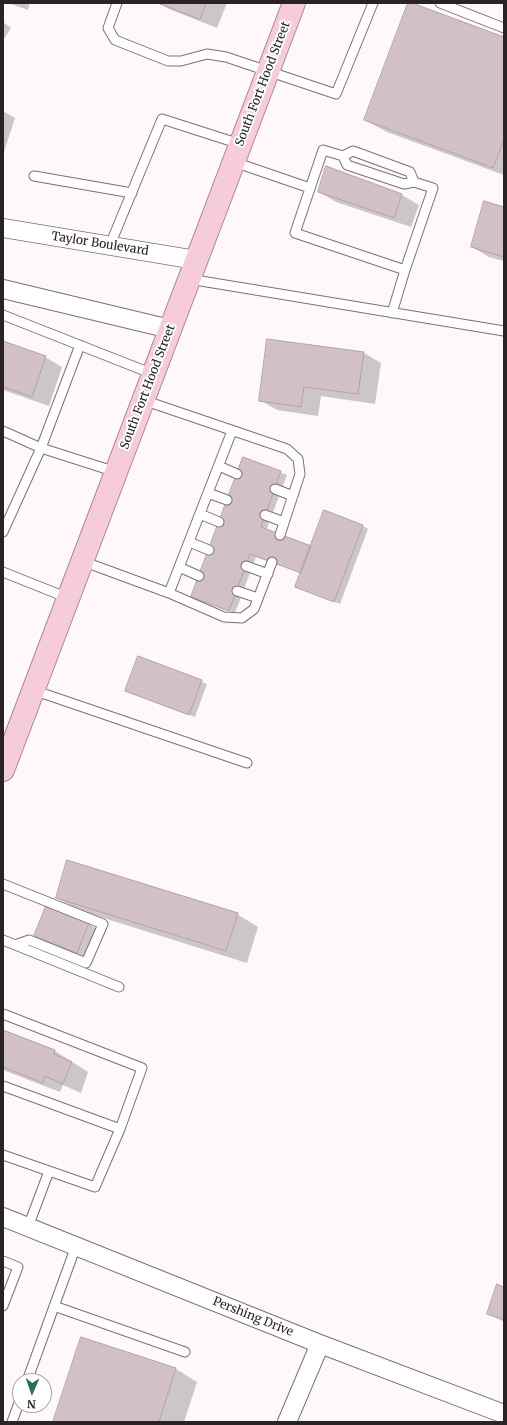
<!DOCTYPE html>
<style>
body{margin:0}
#map{position:relative;width:507px;height:1425px;overflow:hidden;background:#fff8fa;font-family:Merriweather,serif}
canvas{display:block}
.frame{position:absolute;inset:0;border:4px solid #292325;pointer-events:none}
.north{position:absolute;left:12px;top:1373px;width:40px;height:40px;box-sizing:border-box;background:#fff;border:1px solid #a9a7a8;border-radius:50%;rotate:182deg;font-size:11px;font-weight:700;line-height:16px;text-align:center;color:#292325}
.north::after{content:'';display:block;margin:auto;width:14px;height:18px;background:#2d6d5c;clip-path:polygon(50% 0,100% 100%,50% 72%,0 100%)}
</style>
<div id="map">
<canvas width="507" height="1425"></canvas>
<div class="frame"></div>
<div class="north">N</div>
</div>
<script>
const c = document.querySelector('canvas').getContext('2d');
c.lineJoin = 'round';
function fill(path, color) {
  c.fillStyle = color;
  c.fill(path, 'evenodd');
}
function stroke(path, color, width, dash) {
  c.strokeStyle = color;
  c.lineWidth = width;
  c.lineCap = dash ? 'butt' : 'round';
  c.setLineDash(dash || []);
  c.stroke(path);
}
function drawText(font, color, halo, rows, align = 'center') {
  c.font = font + ' Merriweather,serif';
  c.lineWidth = 4;
  c.setLineDash([]);
  c.textBaseline = 'middle';
  c.strokeStyle = halo;
  c.fillStyle = color;
  for (const [text, x, y, turn = 0] of rows) {
    c.save();
    c.translate(x, y);
    c.rotate((+turn || 0) * Math.PI / 180);
    c.textAlign = isNaN(turn) ? turn : align;
    if (halo) c.strokeText(text, 0, 0);
    c.fillText(text, 0, 0);
    c.restore();
  }
}
const shadow = new Path2D(`
 M8 3H30L28 10Z
 M158 3H227L217 28 169 9Z
 M3 22 11 28 3 40Z
 M504 38V175L387 132 365 120Z
 M3 111 15 118 3 155Z
 M326 167 402 195 419 205 411 227 336 202 319 192Z
 M504 208V261L489 257 472 247Z
 M268 340 364 353 381 363 375 404 321 396 318 416 277 410 260 400Z
 M3 342 45 357 62 367 49 406 3 390Z
 M244 458 287 475 266 531 311 547 363 526 368 529 340 604 297 587 302 573 256 557 235 613 192 596Z
 M139 657 207 684 195 717 132 693Z
 M57 898 237 914 258 927 247 963 78 910Z
 M47 908 89 924 100 931 89 959 47 943 36 936Z
 M3 1031 55 1051 88 1072 81 1093 63 1085 60 1092 3 1070Z
 M504 1288V1322L488 1313Z
 M82 1339 176 1369 197 1382 184 1422H54Z`);
const building = new Path2D(`
 M158 3H206L200 19Z
 M408 3H412L504 37V140L493 168 364 120Z
 M326 166 402 194 394 218 318 192Z
 M484 201 504 207V257L471 247Z
 M267 339 364 352 358 394 304 387 301 407 259 401Z
 M3 341 46 356 32 397 3 387Z
 M243 457 281 471 261 527 311 546 301 573 250 554 229 611 191 597Z
 M324 510 363 525 334 602 295 587Z
 M138 656 202 680 189 715 125 691Z
 M67 860 238 913 226 951 56 898Z
 M46 906 89 923 77 953 34 936Z
 M3 1030 55 1050 54 1054 72 1062 63 1084 45 1076 43 1083 3 1067Z
 M497 1284 504 1287V1320L487 1314Z
 M81 1337 176 1368 159 1422H53Z`);
const service = new Path2D(`
 M117 3 108 28 115 40 168 61H181L207 54 226 57 336 94 373 3
 M440 3 504 28
 M343 156 347 165 404 184 414 182 433 188 405 270
 M234 162 310 188
 M34 176 132 193
 M110 245 162 119 240 144
 M189 279 504 331
 M392 313 405 270 295 233 323 150 343 156 353 151 410 172 414 182
 M3 315 153 374
 M80 345 41 448 116 472
 M143 400 287 449 298 459 300 474 280 535
 M3 431 41 448 3 532
 M219 466 237 474
 M275 489 293 496
 M208 493 227 500
 M200 514 219 522
 M265 515 284 522
 M189 542 209 550
 M82 561 169 593 232 431
 M246 566 268 574
 M179 567 199 576
 M3 572 68 598
 M237 591 258 598
 M169 593 224 617 242 618 254 609 272 562
 M33 690 247 763
 M3 884 103 924 86 963 29 940 15 945
 M3 940 119 987
 M3 1014 142 1068 120 1129 95 1187 3 1155
 M3 1086 120 1129
 M28 1227 49 1171
 M3 1261 18 1267 3 1306
 M54 1306 185 1352
 M27 1381 76 1246
 M12 1422 20 1400`);
const minor = new Path2D(`
 M3 228 196 260
 M3 289 170 329
 M3 1217 320 1344 504 1414
 M287 1422 320 1344`);
const trunk = new Path2D(`
 M3 770 294 3`);
const streetNames = [
 ["South Fort Hood Street",263,84,-69],
 ["Taylor Boulevard",100,244,9],
 ["South Fort Hood Street",148,387,-69],
 ["Pershing Drive",253,1317,22]
];
fill(shadow, '#0003');
fill(building, '#d1c0c7');
stroke(building, '#b2a2a8', 1);
stroke(service, '#7f6f75', 11);
stroke(minor, '#7f6f75', 20);
stroke(trunk, '#ac8896', 24);
stroke(service, '#fff', 9);
stroke(minor, '#fff', 18);
stroke(trunk, '#f6ccdc', 22);
drawText('12px', '#292325', '#fff', streetNames);
</script>
